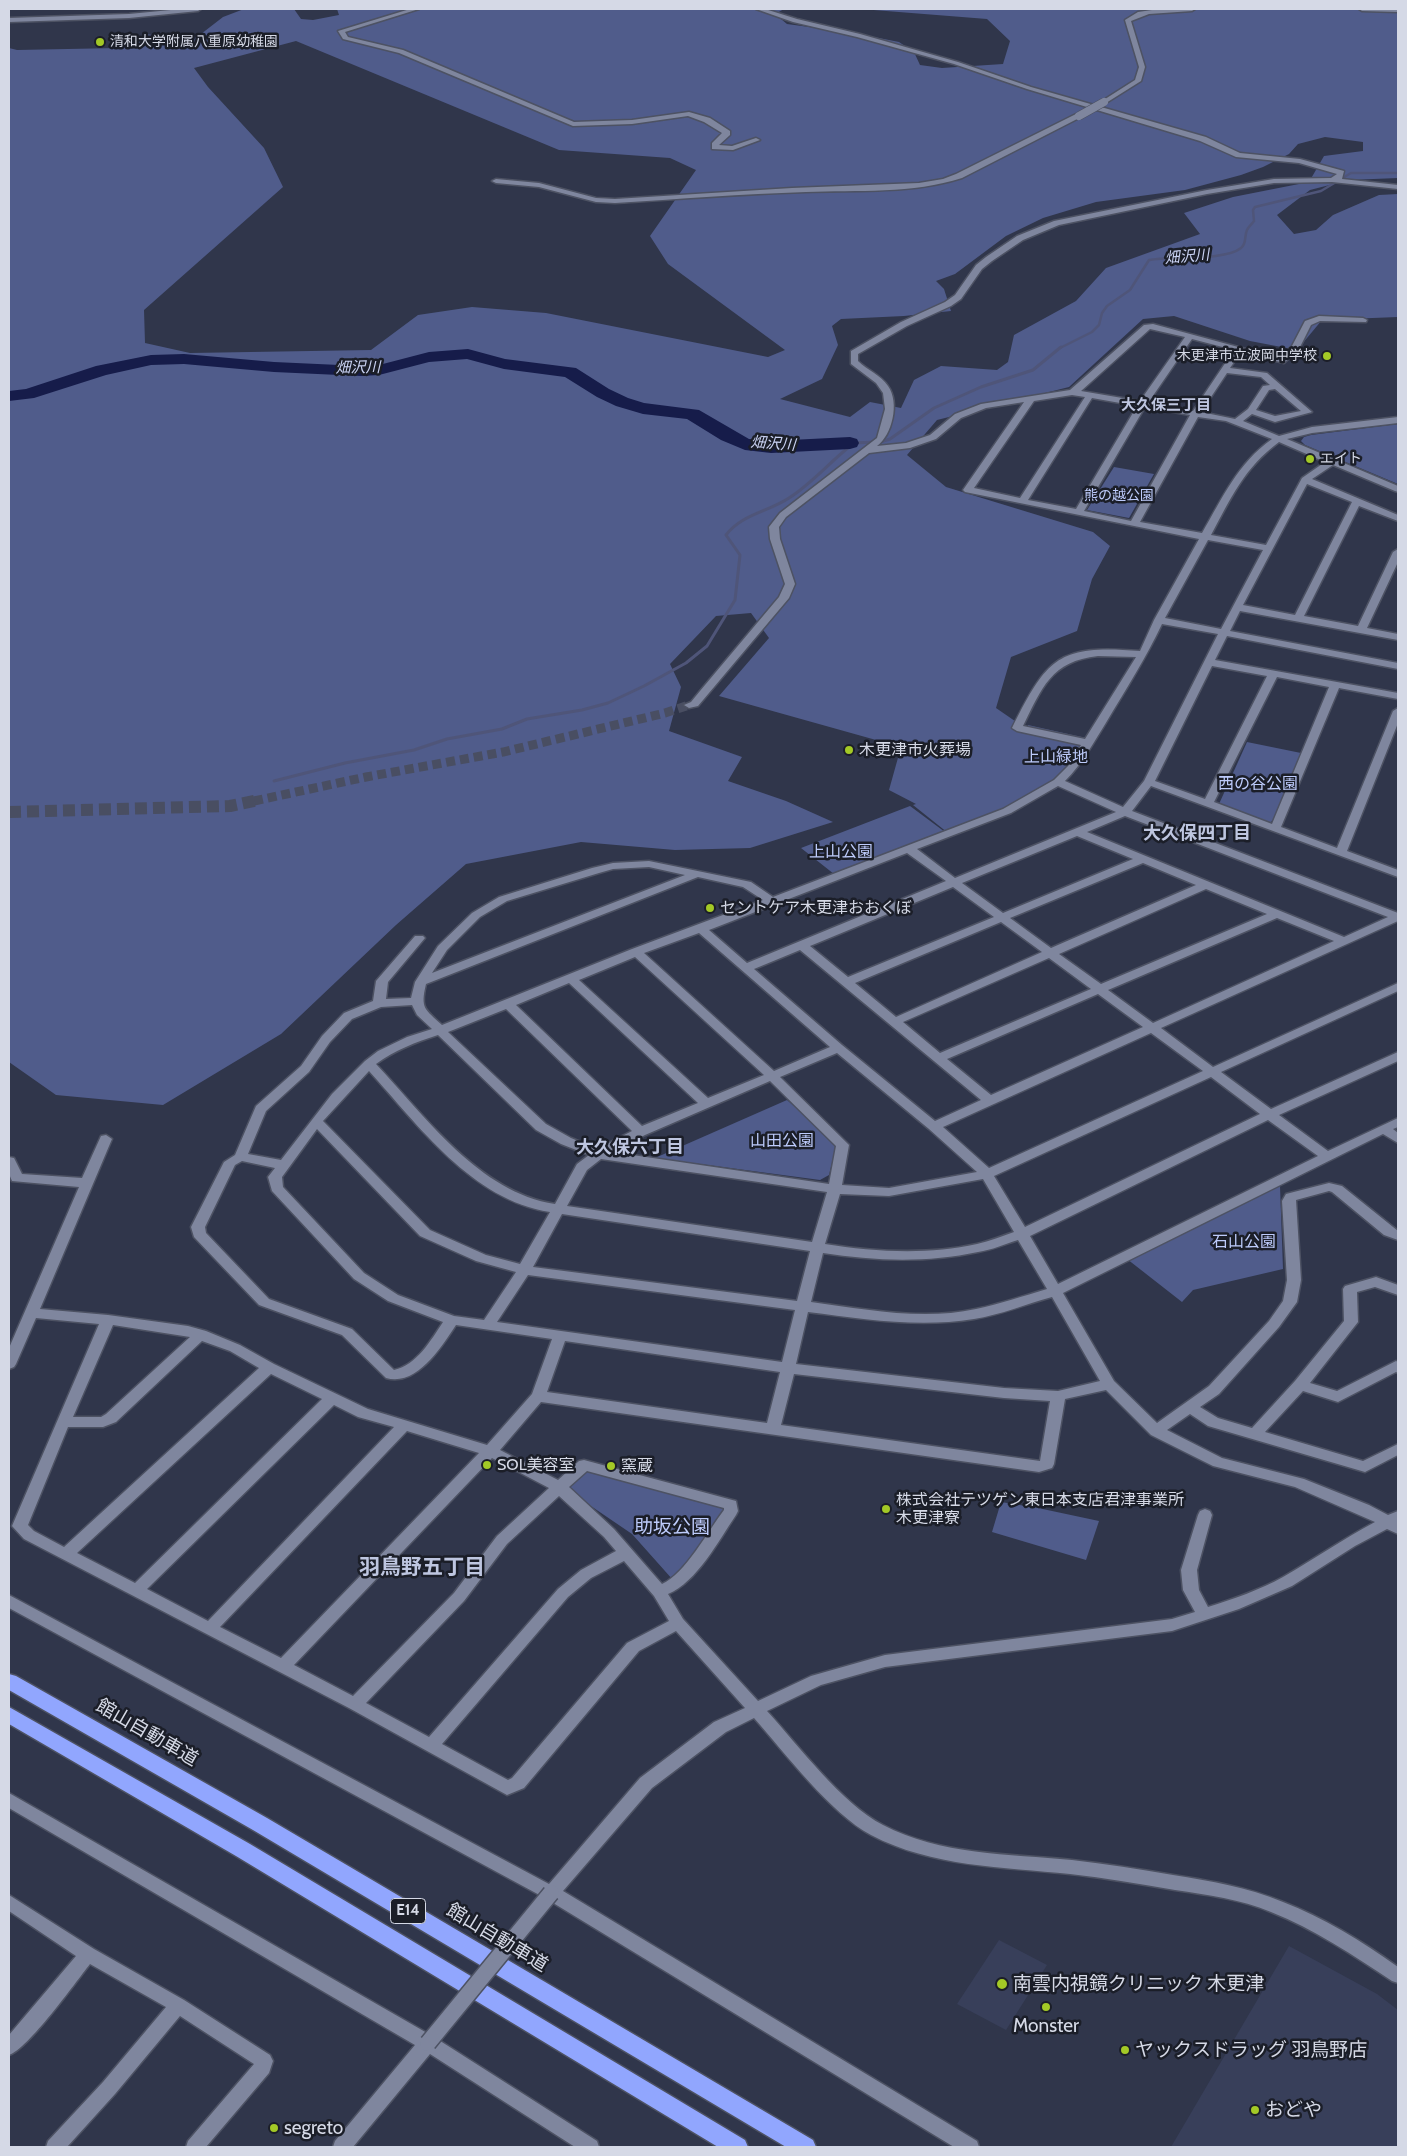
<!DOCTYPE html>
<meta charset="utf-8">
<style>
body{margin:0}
#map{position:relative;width:1407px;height:2156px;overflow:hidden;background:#30364b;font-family:Cabin,sans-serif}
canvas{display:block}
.frame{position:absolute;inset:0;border:10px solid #d5d9e6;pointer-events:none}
</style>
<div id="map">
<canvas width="1407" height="2156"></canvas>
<div class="frame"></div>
</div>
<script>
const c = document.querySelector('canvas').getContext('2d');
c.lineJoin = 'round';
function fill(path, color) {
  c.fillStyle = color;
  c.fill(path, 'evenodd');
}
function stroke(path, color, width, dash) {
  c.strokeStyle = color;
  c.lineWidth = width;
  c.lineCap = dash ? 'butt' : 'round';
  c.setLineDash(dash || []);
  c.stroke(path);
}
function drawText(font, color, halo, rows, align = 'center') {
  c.font = font + ' Cabin,"Noto Sans JP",sans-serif';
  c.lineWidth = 5;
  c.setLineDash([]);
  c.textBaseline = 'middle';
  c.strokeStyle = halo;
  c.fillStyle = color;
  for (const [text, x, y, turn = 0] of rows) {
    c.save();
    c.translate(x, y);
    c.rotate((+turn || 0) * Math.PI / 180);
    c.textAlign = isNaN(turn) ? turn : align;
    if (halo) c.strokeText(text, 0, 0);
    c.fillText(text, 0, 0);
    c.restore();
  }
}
const built = new Path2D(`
 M999 1940 1047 1965 1006 2030 957 2004Z
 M1289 1946 1377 1994 1398 2010V2147H1171Z`);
const green = new Path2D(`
 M244 9H294L301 19 313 20 339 15 337 9H784L775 14 787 24 854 33 899 42 914 52 920 65 942 68 1003 64 1010 41 987 19 861 9H1398V178L1349 180 1310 190 1277 215 1294 234 1316 230 1333 215 1379 195 1398 194V317L1322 320 1297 350 1250 341 1174 316 1143 319 1069 387 937 420 907 455 946 487 1093 532 1110 546 1092 579 1077 631 1011 657 996 708 1028 730V725L1095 740 1085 759 1073 774 1056 789 948 833 913 805 916 804 889 790 901 747 719 696 769 638 751 613 716 616 670 664 681 687 669 731 742 757 728 781 786 801 833 822 750 848 675 850 581 842 466 864 396 925 281 1034 163 1105 56 1095 9 1062V48L17 50 118 48 145 34 178 38 201 34 223 17ZM296 41 559 150 670 158 696 170 650 236 668 264 785 350 768 357 546 313 472 307 418 315 371 350 190 353 145 343 144 310 283 187 264 148 208 87 194 68ZM1325 137 1363 142V151L1324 156 1309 182 1233 197 1184 213 1200 234 1106 268 1076 301 1014 335 1008 362 997 370 941 366 914 380 901 408 870 402 850 417 780 399 822 379 838 345 832 326 841 319 904 316 951 311 944 289 936 281 955 274 1006 236 1043 218 1096 202 1185 190 1241 175 1263 167 1289 154 1298 144Z
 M1398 424V484L1305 445 1301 441 1304 437 1311 435Z
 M1114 467 1154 474 1129 518 1087 510Z
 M1247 742 1301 753 1274 820 1269 823 1219 804Z
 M910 806 945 832 834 874 801 848Z
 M787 1100 837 1143 829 1175 820 1180 655 1158Z
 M1280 1186 1283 1269 1193 1290 1182 1302 1127 1259Z
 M585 1468 725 1507 726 1512 673 1580 632 1534 563 1487Z
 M1001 1502 1038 1508 1099 1521 1086 1560 992 1532Z`);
const streamFar1 = new Path2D(`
 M1060 348 1092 332 1099 325 1102 313 1107 306 1130 290 1149 260C1172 256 1225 261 1241 248 1247 244 1244 236 1247 230 1248 227 1252 224 1254 221L1253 210 1255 207 1321 191 1351 173H1398`);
const stream = new Path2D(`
 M274 781 345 763 414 750 447 739 502 729 527 719 582 710 608 703 644 686 686 663 707 646 735 600 740 555 726 535C742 514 768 512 789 498 811 484 829 463 849 447L850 443 880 442 890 439 934 408 981 387 1033 370 1061 347`);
const river = new Path2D(`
 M468 349 505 359 576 368 609 389 628 398 644 403 699 410 749 439 771 441 850 437 857 439 859 443 857 447 850 449 771 453 745 450 721 440 687 419 643 414 616 406 597 397 565 377 504 369 467 359 429 362 379 375 361 376 274 372 184 364 151 365 106 375 34 398 9 401V391L26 389 96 366 151 355 184 354 274 362 361 366 379 365 429 352Z`);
const minorTunnelFar1 = new Path2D(`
 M254 801 366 777 503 752 665 713 689 705`);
const minorTunnel = new Path2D(`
 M9 812 230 806 259 800`);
const minor = new Path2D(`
 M181 9H201L198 11 129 18 9 22V18L129 14Z
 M410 9H419L345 32 348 37 403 50 574 122 632 120 689 112 710 118 730 131V135L719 145 732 146 756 138 760 140 733 150 712 149V143L722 133 704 122 688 116 632 124 573 126 399 53 343 39 338 31Z
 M756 9H765L797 19 860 34 958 62 1031 87 1206 137 1240 153 1300 159 1344 171 1342 179 1398 185V189L1332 182 1274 183 1207 194 1059 225 1023 240 992 261 982 269 961 299 951 306 907 326 858 354V361C867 370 881 375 888 386 900 403 892 435 877 446L906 443 930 435 955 414 981 404 1070 390 1144 325 1153 324 1279 358 1292 346 1305 321 1319 316 1363 318 1367 320 1366 322 1320 321 1311 325 1299 349 1284 363 1241 352 1230 368 1267 373 1312 412 1275 422 1252 414 1243 421 1279 436 1312 427 1398 417V423L1312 433 1287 439 1398 486V492L1395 491 1333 465 1312 479 1398 515V521L1359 506 1304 616 1358 626 1393 552 1398 549V562L1367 628 1398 634V640L1240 611 1230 631 1398 663V669L1227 636 1215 660 1398 693V699L1339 688 1281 827 1337 848 1393 711 1398 708V723L1347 851 1398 870V877L1151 786 1132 811 1398 913V921L1161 1028 1213 1067 1398 983V991L1221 1072 1271 1109 1398 1052V1061L1279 1115 1328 1151 1398 1118V1127L1393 1129 1398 1133V1143L1383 1134 1063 1293 1114 1381 1157 1423 1209 1386 1269 1321 1283 1301 1287 1280 1282 1201 1286 1194 1329 1183 1342 1186 1398 1231V1240L1384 1235 1332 1192 1329 1191 1296 1200 1301 1280 1297 1302 1279 1327 1219 1394 1200 1407 1218 1418 1252 1428 1295 1381 1344 1321 1343 1289 1345 1286 1376 1277 1398 1285V1295L1375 1287 1357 1292 1358 1322 1310 1383 1337 1391 1396 1361 1398 1362V1373L1396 1372 1338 1402 1303 1391 1265 1432 1363 1461 1398 1444V1455L1365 1472 1208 1426 1190 1414 1167 1430 1222 1458 1304 1479 1369 1505 1388 1515 1398 1511V1534L1387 1529 1355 1546 1292 1586 1239 1609 1172 1631 885 1667 821 1685 767 1711C799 1746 842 1804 883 1825 940 1855 1009 1854 1072 1860 1106 1864 1139 1869 1173 1875 1211 1881 1247 1887 1283 1902 1324 1918 1362 1941 1398 1967V1983L1392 1981C1353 1955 1314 1929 1271 1912 1240 1899 1208 1895 1175 1890 1140 1884 1105 1878 1070 1874 1003 1867 932 1867 871 1835 830 1813 786 1754 754 1718L726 1732 652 1788 563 1891 977 2141 979 2147H954L545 1898 9 1608V1595L549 1884 640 1778 714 1722 745 1708 676 1631 639 1651 524 1788 507 1795 349 1708 24 1539 12 1526 99 1324 36 1318 16 1364 14 1367 9 1369V1348L79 1187 12 1181 9 1174V1157L14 1158 22 1174 82 1178 101 1136 106 1135 112 1139 40 1309 108 1315 188 1326 206 1331 240 1345 274 1364 368 1409 487 1445 532 1394 552 1339 456 1325C442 1346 417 1387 386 1378L342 1335 259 1305 194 1237 191 1227 224 1162 235 1155 256 1106 301 1066 322 1036 344 1013 373 1001 376 981 415 936H423L425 938 388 982 386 999 411 998 415 982 438 946 472 913 499 897 592 868 613 863 649 861 751 882 773 897 1003 809 1054 780 1069 765 1081 745 1017 731 1012 728C1047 658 1058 644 1140 651L1154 620 1199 539 965 492 963 490 1024 402 986 408 961 418 936 439 910 448 869 453 786 517 779 527 780 539 795 584 789 598 698 706 689 708 684 705 691 702 700 691 779 597 785 584 770 539 769 527 780 513 877 438 885 409 883 393 876 383 851 364V351L901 322 945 302 955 295 976 265 986 257 1017 236 1054 221 1207 190 1274 179 1331 178 1337 174 1299 163 1236 157 1200 141 1027 89 954 64 857 37 793 22ZM1150 329 1185 337 1140 401 1081 391ZM1192 339 1234 350 1193 411 1148 403ZM1227 373 1261 377 1270 385 1263 386 1248 409 1235 419 1201 412ZM1275 389 1301 411 1275 416 1256 410 1269 390ZM1072 395 1085 397 1020 498 974 488 1034 401ZM1092 398 1137 406 1076 509 1028 500ZM1145 407 1190 415 1131 521 1084 511ZM1198 417 1226 421 1272 439C1237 464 1223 497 1202 533L1140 522ZM1279 442 1325 462 1302 478 1266 545 1211 535C1231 498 1244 468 1279 442ZM1307 484 1352 502 1295 615 1243 605ZM1208 540 1263 550 1221 629 1165 618ZM1162 624 1218 634 1144 781 1123 807 1065 781C1082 764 1094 742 1107 721 1126 689 1146 658 1162 624ZM1098 656 1136 657 1085 739 1023 726C1042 688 1051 661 1098 656ZM1212 666 1267 676 1205 799 1155 781ZM1277 677 1329 687 1272 824 1214 802ZM1058 786 1116 812 955 878 917 849 1011 813ZM1125 816 1388 917 1344 937 1087 832ZM1077 836 1133 859 1003 913 962 883ZM907 853 946 881 747 963 709 930ZM1143 863 1196 885 1051 948 1010 918ZM649 867 685 875 432 973 447 950 480 917 507 901 599 873 613 869ZM698 877 743 887 763 900 632 949 442 1025C425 1009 420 1009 426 984ZM953 887 994 917 848 977 810 946ZM1206 889 1267 914 1101 984 1059 954ZM1277 918 1334 941 1153 1023 1108 990ZM1001 922 1042 952 896 1017 855 983ZM699 933 830 1047 774 1071 644 953ZM800 950 981 1100 935 1121 842 1045 754 969ZM635 957 764 1075 708 1098 579 980ZM1049 958 1091 989 940 1053 903 1022ZM569 983 698 1103 642 1126 516 1005ZM1098 994 1143 1027 991 1095 947 1059ZM412 1005 417 1015 432 1029 407 1037 378 1051 365 1061 332 1094 281 1160 248 1154 266 1111 309 1072 330 1042 352 1019 381 1007ZM506 1009 632 1131 597 1149 571 1138 546 1124 448 1032ZM1151 1033 1203 1071 989 1168 943 1127ZM438 1035 536 1130 561 1144 589 1155 577 1164 555 1204C480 1193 425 1116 376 1064 395 1050 416 1042 438 1035ZM837 1053 929 1129 977 1172 889 1188 842 1185 849 1145 780 1077ZM369 1071C419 1126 472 1200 550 1212L520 1264 486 1255 430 1230 323 1121ZM1211 1077 1260 1114 1025 1227 994 1176ZM770 1081 836 1146 829 1184 612 1152 645 1135ZM1268 1120 1318 1156 1058 1284 1030 1236ZM317 1129 420 1236 476 1261 516 1272 484 1320 454 1316 398 1295 364 1273 283 1187 282 1177ZM601 1159 827 1192 812 1242 567 1206 587 1170ZM242 1161 275 1168 268 1177 272 1191 354 1279 388 1301 443 1322C431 1340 417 1365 394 1370L352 1329 269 1299 206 1233 205 1227 235 1165ZM983 1179 1014 1232C1002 1236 990 1241 977 1244 928 1255 875 1252 825 1244L840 1194 889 1196ZM562 1214 810 1251 797 1301 533 1267ZM1018 1240 1047 1289C1023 1296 1000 1304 976 1309 922 1321 864 1309 811 1302L823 1253C874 1261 927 1263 978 1252 992 1250 1005 1244 1018 1240ZM528 1275 795 1310 782 1362 497 1322ZM1052 1297 1100 1381 1058 1391 1004 1388 796 1364 808 1312C863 1319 918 1328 974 1319 1000 1315 1026 1304 1052 1297ZM113 1325 190 1337 106 1414 101 1417H73ZM202 1341 230 1351 259 1368 64 1547 34 1531 28 1525 68 1427H103L116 1422ZM565 1341 780 1372 767 1423 547 1392ZM271 1374 322 1399 135 1583 77 1553ZM794 1374 1004 1398 1050 1401 1040 1461 781 1425ZM1106 1390 1151 1435 1213 1466 1295 1487 1375 1522C1343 1539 1314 1559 1283 1577 1260 1590 1233 1599 1208 1607L1199 1590 1197 1570 1212 1515 1210 1511 1205 1509 1200 1511 1198 1515 1181 1570 1183 1590 1195 1612 1172 1619 885 1655 811 1676 758 1701 683 1619 668 1594C697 1582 719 1540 736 1515L738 1511 736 1501 584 1460 579 1461 558 1480 500 1450 541 1402 1039 1472 1052 1468 1054 1464 1065 1399ZM334 1405 358 1417 394 1427 208 1621 147 1589ZM407 1431 479 1453 281 1658 220 1627ZM492 1458 549 1488 497 1536 454 1593 353 1696 294 1665ZM587 1471 724 1508V1510C708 1531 685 1574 662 1584L614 1529 569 1487ZM559 1496 604 1537 616 1551 581 1570 558 1589 429 1737 366 1703 464 1601 507 1544ZM624 1561 654 1596 669 1621 627 1643 512 1778 508 1780 442 1744 568 1597 591 1578Z
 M1159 9H1195L1192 11 1149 14 1131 21 1145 67 1141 81 1106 103H1102V101L1135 80 1139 67 1125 20 1138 12Z
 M1359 9H1398V12L1362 11Z
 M1076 114 1083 116 962 178C913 194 857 190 806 192 742 194 679 199 615 203L596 202 539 187 496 183 492 181 496 179 539 183 596 198 615 199 792 188 919 183 943 179 956 174Z
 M9 1793 434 2037 597 2141 599 2147H575L430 2054 353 2147H333L335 2141 415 2045 9 1808Z
 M9 1895 94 1949 184 2000 270 2055 273 2061 269 2073 206 2147H186L188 2141 254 2064 180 2016 115 2094 67 2147H46L48 2141 103 2082 166 2007 90 1964C75 1983 28 2049 9 2055V2035L76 1956 9 1911Z`);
const highway = new Path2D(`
 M9 1674 16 1676 267 1818 813 2140 816 2147H786L253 1830 9 1690Z
 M9 1707 250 1844 745 2140 748 2147H718L236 1856 9 1724Z`);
const minorBridgeFar1 = new Path2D(`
 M1079 116 1104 102`);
const minorBridge = new Path2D(`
 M428 2043 551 1893`);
const markers = [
 [100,42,5,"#a3c926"],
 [1327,356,5,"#a3c926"],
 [1310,459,5,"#a3c926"],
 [849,750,5,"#a3c926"],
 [710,908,5,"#a3c926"],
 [487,1465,5,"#a3c926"],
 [611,1466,5,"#a3c926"],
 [886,1509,5,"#a3c926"],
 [1002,1984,6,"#a3c926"],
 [1046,2007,5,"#a3c926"],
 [1125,2050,5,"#a3c926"],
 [1255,2110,5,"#a3c926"],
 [274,2128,5,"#a3c926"]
];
const farPoinames = [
 ["清和大学附属八重原幼稚園",110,42],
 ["木更津市立波岡中学校",1317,356,"right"],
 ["エイト",1320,459]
];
const farParknames = [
 ["熊の越公園",1119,496]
];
const farWaternames = [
 ["畑沢川",1187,257,-5],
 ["畑沢川",358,368,-1],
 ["畑沢川",773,444,4]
];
const farNeighbourhoodnames = [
 ["大久保三丁目",1166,406]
];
const shields = [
 [408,1911,35]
];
const shieldNames = [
 ["E14",408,1911]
];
const poiNames = [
 ["木更津市火葬場",859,750],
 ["セントケア木更津おおくぼ",720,908],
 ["SOL美容室",497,1465],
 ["窯蔵",621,1466],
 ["株式会社テツゲン東日本支店君津事業所",896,1500],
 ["木更津寮",896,1518]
];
const parkNames = [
 ["上山緑地",1056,757],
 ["西の谷公園",1258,784],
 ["上山公園",841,852],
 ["山田公園",782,1141],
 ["石山公園",1244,1242]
];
const neighbourhoodNames = [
 ["大久保四丁目",1197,834],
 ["大久保六丁目",630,1148]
];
const nearParknames = [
 ["助坂公園",672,1527]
];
const nearStreetnames = [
 ["館山自動車道",147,1733,30],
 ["館山自動車道",497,1938,31]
];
const nearPoinames = [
 ["南雲内視鏡クリニック 木更津",1013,1984],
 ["Monster",1046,2026,"center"],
 ["ヤックスドラッグ 羽鳥野店",1135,2050],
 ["おどや",1265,2110],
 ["segreto",284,2128]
];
const nearNeighbourhoodnames = [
 ["羽鳥野五丁目",422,1568]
];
fill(built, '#383f5a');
fill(green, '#505c8b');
stroke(streamFar1, '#4f5579', 2.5);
stroke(stream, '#4f5579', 3);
fill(river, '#161c4a');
stroke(minorTunnelFar1, '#494e62', 9, [9, 5]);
stroke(minorTunnel, '#494e62', 12, [12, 6]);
stroke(minor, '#4d5263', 3);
stroke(highway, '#4d5263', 3);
fill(minor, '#7f869e');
fill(highway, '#91a6fe');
stroke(minorBridgeFar1, '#4d5263', 9, []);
stroke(minorBridge, '#4d5263', 19, []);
stroke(minorBridgeFar1, '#7f869e', 8);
stroke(minorBridge, '#7f869e', 16);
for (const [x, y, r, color] of markers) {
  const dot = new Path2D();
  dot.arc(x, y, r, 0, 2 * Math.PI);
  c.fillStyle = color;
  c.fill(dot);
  stroke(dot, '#1b1e28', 2);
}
drawText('14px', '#d5d9e6', '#1b1e28', farPoinames, 'left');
drawText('14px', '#bdcbfb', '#1b1e28', farParknames);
drawText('italic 15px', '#cad3f4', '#1b1e28', farWaternames);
drawText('bold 15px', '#bec6e0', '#1b1e28', farNeighbourhoodnames);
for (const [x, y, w] of shields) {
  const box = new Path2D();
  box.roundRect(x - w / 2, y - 12.5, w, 25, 4);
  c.fillStyle = '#1b1e28';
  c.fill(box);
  stroke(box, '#d5d9e6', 1);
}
drawText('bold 15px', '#d5d9e6', null, shieldNames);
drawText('16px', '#d5d9e6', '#1b1e28', poiNames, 'left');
drawText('16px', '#bdcbfb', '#1b1e28', parkNames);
drawText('bold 18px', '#bec6e0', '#1b1e28', neighbourhoodNames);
drawText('19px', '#bdcbfb', '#1b1e28', nearParknames);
drawText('19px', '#d5d9e6', '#1b1e28', nearStreetnames);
drawText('19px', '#d5d9e6', '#1b1e28', nearPoinames, 'left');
drawText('bold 21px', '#bec6e0', '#1b1e28', nearNeighbourhoodnames);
</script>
